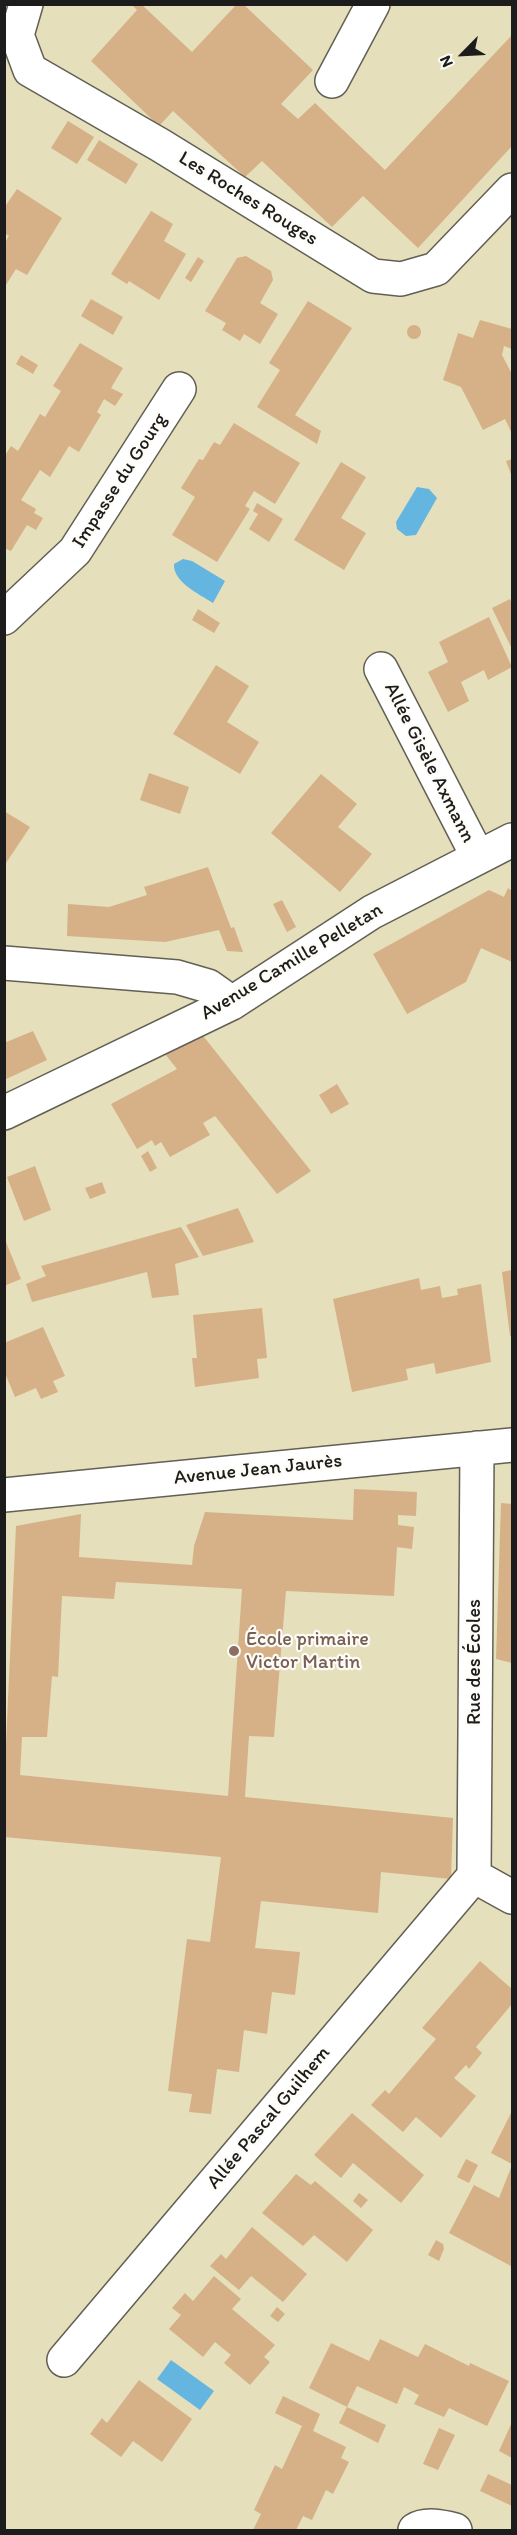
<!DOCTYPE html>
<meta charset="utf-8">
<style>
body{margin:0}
#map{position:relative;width:517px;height:2535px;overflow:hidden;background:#e5dfbb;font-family:Itim,sans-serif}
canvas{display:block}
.frame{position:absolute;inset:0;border:6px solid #1c1c1c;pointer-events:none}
.north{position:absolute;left:433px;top:24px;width:60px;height:60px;-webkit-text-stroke:4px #fdfcf7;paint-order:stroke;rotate:246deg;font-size:16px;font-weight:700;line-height:24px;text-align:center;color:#1c1c1c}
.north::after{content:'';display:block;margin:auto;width:21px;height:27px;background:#1c1c1c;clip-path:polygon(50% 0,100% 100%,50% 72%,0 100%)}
</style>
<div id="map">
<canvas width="517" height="2535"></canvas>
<div class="frame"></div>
<div class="north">N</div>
</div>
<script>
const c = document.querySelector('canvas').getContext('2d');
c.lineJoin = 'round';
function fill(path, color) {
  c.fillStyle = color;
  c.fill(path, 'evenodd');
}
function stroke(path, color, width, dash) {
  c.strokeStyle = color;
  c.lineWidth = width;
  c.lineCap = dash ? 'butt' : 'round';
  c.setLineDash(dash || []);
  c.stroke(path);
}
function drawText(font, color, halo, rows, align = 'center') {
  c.font = font + ' Itim,sans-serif';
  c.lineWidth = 4.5;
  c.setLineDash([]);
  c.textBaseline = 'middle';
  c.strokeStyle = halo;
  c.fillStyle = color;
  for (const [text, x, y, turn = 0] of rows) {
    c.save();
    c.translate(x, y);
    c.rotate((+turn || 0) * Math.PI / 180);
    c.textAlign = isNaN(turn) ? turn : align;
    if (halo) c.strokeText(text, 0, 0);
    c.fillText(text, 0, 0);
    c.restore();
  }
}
const water = new Path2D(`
 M417 487 429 489 437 498 416 535 406 536 397 529 396 522Z
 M183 559 192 561 225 581 213 603C199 594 173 582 174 564Z
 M171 2360 214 2391 200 2410 157 2379Z`);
const building = new Path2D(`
 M131 4H141L192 52 237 4H243L313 70 281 104 298 119 315 103 385 170 512 35V146L418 248 363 196 332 227 262 161 245 177 173 111 159 126 91 61 137 10Z
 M68 121 94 137 77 164 51 148Z
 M99 140 138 164 126 184 87 160Z
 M17 189 62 218 27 275 16 269 4 288V244L9 236 4 233V208Z
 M151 211 173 224 164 241 186 254 159 300 129 281 127 284 111 274Z
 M246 256 271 271 273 280 260 303 278 314 260 344 244 334 240 341 222 330 226 323 205 311 237 258Z
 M198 257 204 261 191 282 185 278Z
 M91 299 123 317 113 335 81 316Z
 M308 301 352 328 295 415 321 431 317 444 257 407 280 370 269 363Z
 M480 320 512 329V349L504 346 502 355 512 374V434L505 419 483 430 461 387 443 380 458 333 473 338Z
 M407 332a7 7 0 1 1 14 0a7 7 0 1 1-14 0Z
 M80 343 123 368 111 388 123 394 115 406 104 399 97 412 101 415 79 452 69 446 50 477 40 470 21 500 36 509 34 513 43 518 36 530 27 525 11 551 4 548V457L11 446 18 451 40 414 45 417 61 391 53 386Z
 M21 355 38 365 33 374 16 364Z
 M234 423 300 463 275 504 254 491 245 506 250 509 217 562 172 535 195 497 181 488 199 459 203 460 214 442 220 445Z
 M512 459V477L506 461Z
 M341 462 366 477 341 518 366 533 344 570 294 540Z
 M257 503 283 519 269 542 249 529 258 514 253 511Z
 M510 599 512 604V649L492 608Z
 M198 609 220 623 214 633 192 620Z
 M489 617 512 667 488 680 484 670 461 682 469 701 448 712 428 672 448 662 439 642Z
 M216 665 249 686 227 722 259 742 240 774 173 734Z
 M149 773 189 787 180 814 140 800Z
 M321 774 357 804 338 827 372 854 340 892 271 833Z
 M4 811 30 827 4 866Z
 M208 867 231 928 234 927 243 952 227 951 219 930 165 942 67 936 68 904 109 907 147 895 144 887Z
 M508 888 512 891V962L481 948 466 982 407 1014 373 954 489 890 504 897Z
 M282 900 296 927 287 932 273 904Z
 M33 1031 47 1060 4 1080V1043Z
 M200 1032 311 1171 277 1194 215 1116 203 1123 210 1135 170 1157 161 1142 155 1146 152 1140 137 1149 111 1104 177 1069 165 1054Z
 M337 1084 349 1104 331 1114 319 1095Z
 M148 1151 157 1168 150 1172 141 1156Z
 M35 1166 51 1210 24 1221 7 1177Z
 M102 1182 106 1193 90 1199 85 1188Z
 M238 1208 254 1242 203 1256 186 1225Z
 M181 1227 199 1257 175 1264 179 1295 152 1298 147 1272 32 1302 26 1284 46 1276 41 1266Z
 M4 1237 21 1279 4 1286Z
 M512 1270V1336H510L502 1272Z
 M419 1278 421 1290 440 1286 442 1298 458 1295 457 1289 481 1284 491 1362 436 1374 434 1363 406 1369 408 1380 352 1392 333 1299Z
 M262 1308 267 1358 257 1359 259 1378 195 1387 192 1358H197L193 1315Z
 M43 1327 65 1376 53 1381 58 1392 41 1399 36 1388 15 1397 4 1371V1343Z
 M354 1489 417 1492 416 1516 398 1515V1525L414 1527 412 1549 397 1547 394 1596 286 1591 274 1737 249 1736 245 1797 453 1818 451 1879 381 1872 378 1913 261 1901 255 1948 300 1952 295 1995 272 1992 267 2034 244 2030 239 2072 217 2069 211 2114 189 2112 192 2094 168 2091 187 1939 210 1942 221 1857 4 1837V1786L16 1526 81 1514 79 1557 192 1565 194 1546 205 1512 353 1520ZM116 1582 242 1589 228 1796 20 1775 22 1737H47L52 1676 58 1677 62 1596 114 1599Z
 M501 1503 512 1504V1663L496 1659Z
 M480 1961 512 1989V2004L476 2047 482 2053 469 2069 466 2065 454 2078 476 2096 441 2138 416 2117 403 2132 371 2105 385 2090 389 2094 436 2039 422 2028Z
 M512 2111V2164L491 2153Z
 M352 2113 424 2175 401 2203 353 2163 341 2178 314 2155Z
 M466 2159 478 2165 469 2183 457 2177Z
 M512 2165V2263L511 2266 449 2233 474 2185 499 2198Z
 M296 2174 311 2185 315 2181 373 2230 347 2262 314 2235 303 2246 262 2213Z
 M359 2193 368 2200 361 2208 353 2201Z
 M252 2227 307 2274 283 2302 251 2276 239 2290 210 2266 221 2254 226 2259Z
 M436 2240 443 2244 444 2249 439 2261 428 2255Z
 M214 2276 241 2299 232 2309 275 2345 264 2357 270 2362 250 2385 224 2363 231 2355 215 2342 203 2357 169 2329 181 2315 172 2308 185 2293 193 2301Z
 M277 2307 285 2314 278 2322 270 2316Z
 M380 2339 418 2357 425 2344 469 2366 470 2363 509 2381 487 2426 449 2408 444 2417 414 2404 419 2395 404 2387 397 2404 357 2386 347 2407 309 2388 331 2343 369 2361Z
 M139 2380 192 2419 162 2462 133 2441 121 2457 90 2434 102 2418 107 2423Z
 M283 2396 320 2414 313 2431 346 2447 341 2458 349 2462 333 2494 326 2490 312 2520 303 2516 296 2530H253L261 2514 254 2510 275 2465 282 2469 302 2426 275 2413Z
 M347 2407 386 2425 378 2443 339 2423Z
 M512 2422V2458L499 2451Z
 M439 2428 455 2435 438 2470 423 2464Z
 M488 2474 512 2485V2506L480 2491Z`);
const minor = new Path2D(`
 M26 4 17 35 30 70 160 145 373 276 401 279 436 269 512 190
 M332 81 373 4
 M4 618 75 551 179 389
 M381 669 478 857
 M4 963 177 977 208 986 232 1003
 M4 1113 232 1003 372 912 512 840
 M4 1495 512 1445
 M474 1876 477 1448
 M474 1876 512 1897
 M64 2360 474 1876
 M415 2530C426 2523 443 2527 455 2530`);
const markers = [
 [234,1651,6,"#8d6e63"]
];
const streetNames = [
 ["Les Roches Rouges",248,199,32],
 ["Impasse du Gourg",120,481,-57],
 ["Allée Gisèle Axmann",429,763,63],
 ["Avenue Camille Pelletan",292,962,-31],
 ["Avenue Jean Jaurès",258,1470,-6],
 ["Rue des Écoles",475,1662,-90],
 ["Allée Pascal Guilhem",269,2118,-50]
];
const educationNames = [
 ["École primaire",246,1640],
 ["Victor Martin",246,1663]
];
fill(water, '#64b6e0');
fill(building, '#d6b187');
stroke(minor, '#626054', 36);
stroke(minor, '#fff', 33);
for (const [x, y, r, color] of markers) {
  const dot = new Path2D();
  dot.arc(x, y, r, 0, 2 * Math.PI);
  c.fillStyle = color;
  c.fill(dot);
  stroke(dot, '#fdfcf7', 2);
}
drawText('20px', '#1c1c1c', '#fdfcf7', streetNames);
drawText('20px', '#785e54', '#fdfcf7', educationNames, 'left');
</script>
